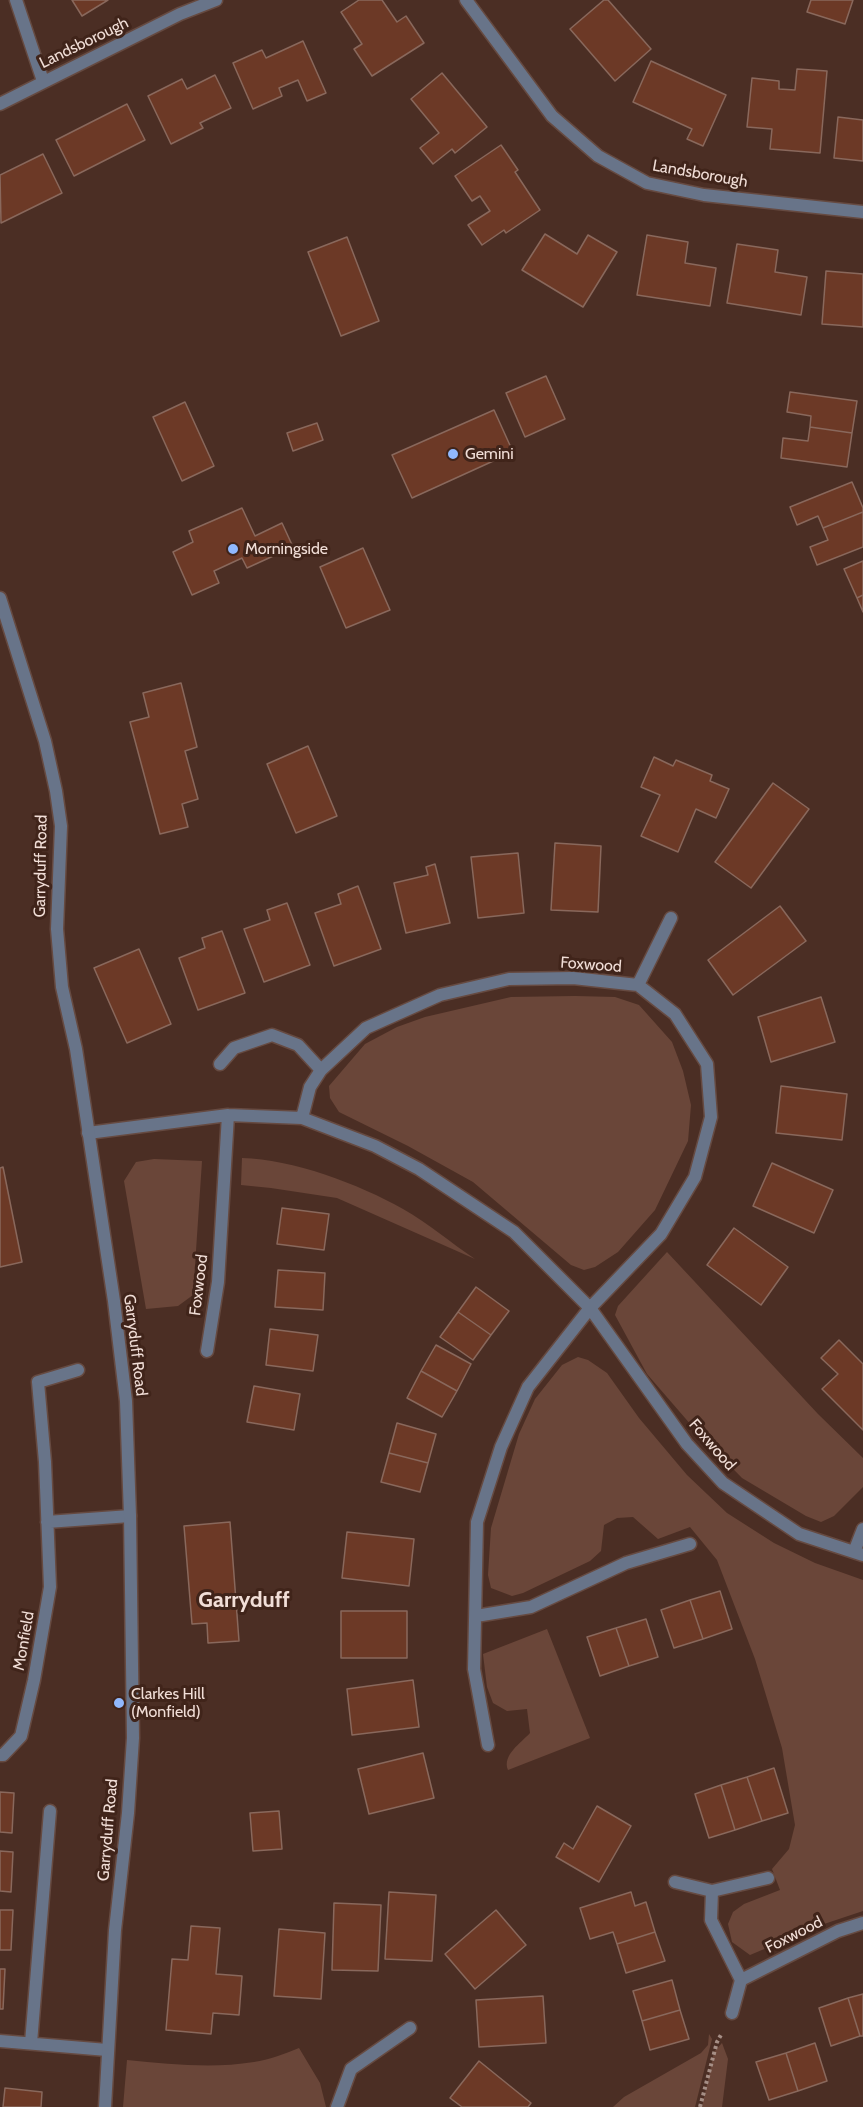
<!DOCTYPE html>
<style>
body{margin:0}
canvas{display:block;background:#4b2e24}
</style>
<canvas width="863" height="2107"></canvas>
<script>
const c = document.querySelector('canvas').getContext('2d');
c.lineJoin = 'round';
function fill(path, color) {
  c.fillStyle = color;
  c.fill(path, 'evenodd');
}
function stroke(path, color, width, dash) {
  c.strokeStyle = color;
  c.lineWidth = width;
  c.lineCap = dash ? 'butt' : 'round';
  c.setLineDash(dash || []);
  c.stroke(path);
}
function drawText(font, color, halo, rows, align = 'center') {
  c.font = font + ' Cabin,sans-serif';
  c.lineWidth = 6;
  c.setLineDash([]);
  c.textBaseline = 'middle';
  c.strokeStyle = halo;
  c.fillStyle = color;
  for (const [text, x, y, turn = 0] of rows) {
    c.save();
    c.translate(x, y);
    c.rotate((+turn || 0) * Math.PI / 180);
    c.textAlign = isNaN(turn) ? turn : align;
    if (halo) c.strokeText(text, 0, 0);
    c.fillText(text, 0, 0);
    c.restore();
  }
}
const green = new Path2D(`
 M575 996 615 997 639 1005 672 1042 683 1071 691 1105 688 1141 655 1210 618 1252 595 1267 584 1270 571 1265 473 1182 408 1146 339 1112 330 1098 329 1086 365 1044 397 1027 425 1017 511 997Z
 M242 1158C292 1159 359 1184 403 1209 428 1223 451 1243 475 1259L337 1198 271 1188 241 1185Z
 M154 1159 202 1161 193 1295 178 1306 146 1309 124 1181 136 1162Z
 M667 1252 818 1414 863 1458V1487L834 1516 821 1522 806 1516 742 1478 698 1433 647 1374 615 1315 618 1306Z
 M578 1357 588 1360 607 1373 639 1418 687 1475 727 1513 774 1543 815 1563 863 1580V1911L824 1924 750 1955 732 1942 728 1924 733 1912 744 1904 780 1890 772 1869 789 1849 795 1825 782 1748 755 1659 717 1560 690 1527 658 1539 633 1517 617 1518 604 1525 601 1551 590 1561 523 1593 512 1596 491 1588 488 1575 491 1528 519 1434 535 1399 562 1365Z
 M547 1629 590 1738 508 1770C502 1755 521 1743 530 1733L527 1709 507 1711 493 1703 487 1687 483 1654Z
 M709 2034 712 2039 695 2107H613L624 2097 701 2053 708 2045Z
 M722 2043 728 2059 722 2107H702L714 2052Z
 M299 2048 320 2083 326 2107H123L127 2060C169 2064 212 2069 254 2062 269 2060 284 2054 299 2048Z`);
const building = new Path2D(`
 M72 0H108L82 16Z
 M359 0H382L397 22 406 16 424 43 372 76 354 49 362 44 341 12Z
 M604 0H608L651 49 615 81 570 29Z
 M811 0H853L845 24 807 12Z
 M303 41 326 93 307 101 298 80 279 88 282 96 253 109 233 63 262 50 266 58Z
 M651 61 726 95 703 146 687 139 692 129 633 102Z
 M797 69 827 71 820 153 770 149 772 129 747 127 752 78 779 81V89L795 90Z
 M442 73 487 127 455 153 452 149 433 164 420 148 439 133 411 99Z
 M215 75 231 108 200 123 203 128 171 144 148 96 182 79 187 89Z
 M127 104 145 140 74 176 56 140Z
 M838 117 863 120V161L834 158Z
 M501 145 518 170 515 172 540 210 506 233 504 230 482 245 468 225 490 211 480 196 472 201 455 176Z
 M43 154 62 193 1 223 0 175Z
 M545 234 577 254 588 235 617 252 583 307 522 270Z
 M647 235 688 242 685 263 716 268 710 306 637 295Z
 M347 237 379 321 341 336 308 252Z
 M737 244 778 250 775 272 807 277 801 315 727 303Z
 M826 271 863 274V327L822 324Z
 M546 376 565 419 525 437 506 393Z
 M790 392 857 401 852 433 810 427 811 416 787 412Z
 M185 402 214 466 182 481 153 417Z
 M494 410 513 452 412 498 392 455Z
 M317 423 323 440 293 451 287 433Z
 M810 427 852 433 847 467 781 458 783 438 808 441Z
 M852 482 863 508V512L823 528 818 516 797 525 790 507Z
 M242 508 255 536 282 523 293 547 247 568 242 558 214 571 219 583 192 595 173 552 193 542 189 531Z
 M863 512V547L817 565 810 547 828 540 823 528Z
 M363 548 390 610 346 628 320 567Z
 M863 561V595L857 598 844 569Z
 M863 595V612L857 598Z
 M181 683 197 747 185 751 198 799 182 804 188 827 160 834 130 722 149 717 143 693Z
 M308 746 337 816 296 833 267 764Z
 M654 757 673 766 676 760 712 775 710 781 729 789 716 818 696 809 678 852 641 836 660 795 641 787Z
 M773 783 809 809 751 888 715 862Z
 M555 843 601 846 598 912 551 910Z
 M518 853 524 913 478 918 471 857Z
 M435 864 450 923 406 933 394 883 428 875 426 867Z
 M358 886 381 949 334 966 315 913 341 904 338 894Z
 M287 903 310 965 264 982 244 929 270 920 267 910Z
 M780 906 806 941 733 995 708 960Z
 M222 931 245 993 198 1010 179 958 205 948 202 938Z
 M139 949 171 1024 127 1043 94 968Z
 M821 997 835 1042 771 1062 758 1017Z
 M781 1086 847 1094 842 1140 776 1133Z
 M772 1163 833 1190 814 1233 753 1206Z
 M3 1167 22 1262 0 1267V1168Z
 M282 1208 329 1214 324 1250 277 1244Z
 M734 1228 788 1267 761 1305 707 1265Z
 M278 1270 325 1273 323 1310 275 1307Z
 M476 1287 509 1311 491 1335 458 1312Z
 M458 1312 491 1335 473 1360 440 1337Z
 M270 1329 318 1335 313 1371 266 1365Z
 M839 1340 863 1364V1430L822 1389 838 1374 821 1358Z
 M436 1345 471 1364 457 1391 421 1371Z
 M421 1371 457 1391 442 1417 407 1398Z
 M254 1386 300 1394 294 1430 247 1422Z
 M397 1423 436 1434 428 1463 389 1453Z
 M389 1453 428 1463 420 1492 381 1482Z
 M230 1522 239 1641 208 1643 207 1623 192 1624 184 1526Z
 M347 1532 414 1539 409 1586 342 1578Z
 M720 1591 732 1629 703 1639 690 1600Z
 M690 1600 703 1639 674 1648 661 1610Z
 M341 1611H407V1658H341Z
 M646 1619 658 1657 629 1666 616 1628Z
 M616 1628 629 1666 600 1676 587 1637Z
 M413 1680 419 1727 352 1735 347 1689Z
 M423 1753 434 1798 369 1814 358 1769Z
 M774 1768 788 1813 762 1821 747 1777Z
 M747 1777 762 1821 735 1830 721 1785Z
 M721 1785 735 1830 709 1838 695 1794Z
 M0 1792 14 1793 12 1833 0 1832Z
 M597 1806 631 1826 599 1882 556 1857 564 1843 573 1849Z
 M279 1811 282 1849 253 1851 250 1813Z
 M0 1851 13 1852 11 1892 0 1891Z
 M389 1892 436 1895 432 1961 385 1959Z
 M631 1892 635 1906 646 1902 655 1932 617 1944 613 1932 590 1939 580 1908Z
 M334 1903 381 1905 378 1971 332 1970Z
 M0 1910H13L11 1950H0Z
 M496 1910 526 1945 475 1989 445 1954Z
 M191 1926 220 1928 216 1974 242 1976 239 2015 213 2013 211 2034 166 2030 172 1959 188 1960Z
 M279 1929 325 1933 321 1999 274 1996Z
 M655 1932 665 1961 626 1973 617 1944Z
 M0 1969H5L3 2009H0Z
 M672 1980 680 2010 642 2021 633 1991Z
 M863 1994V2036H860L848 1998Z
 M543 1996 546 2043 479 2047 476 2000Z
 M848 1998 860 2036 831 2046 819 2008Z
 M680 2010 689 2039 650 2050 642 2021Z
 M815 2043 827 2081 798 2091 786 2053Z
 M786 2053 798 2091 769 2100 756 2062Z
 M479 2061 531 2103 528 2107H462L450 2098Z
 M5 2088 42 2092 41 2107H3Z`);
const path = new Path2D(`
 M700 2107 717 2042 722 2033`);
const minor = new Path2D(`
 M16 0 43 81
 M466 0 552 116 598 156 647 183 704 195 863 212
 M0 104 180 14 216 0
 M638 985 671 918
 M220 1064 234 1048 272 1035 298 1045 321 1070
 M302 1118 310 1087 321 1070 366 1028 440 995 509 979 573 978 638 985 675 1014 707 1064 711 1117 695 1177 661 1234 590 1308 528 1387 501 1447 477 1522 474 1669 488 1745
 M88 1133 228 1115 302 1118 375 1146 419 1169 514 1232 590 1308 687 1444 723 1483 799 1534 863 1555
 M207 1351 218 1282 228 1115
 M47 1522 130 1516
 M854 1552 863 1529
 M476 1616 531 1607 626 1563 690 1544
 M0 1755H3L21 1736 34 1680 50 1587 45 1462 38 1382 78 1370
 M675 1882 712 1891 768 1878
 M712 1891 711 1920 741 1980 732 2013
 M741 1980 838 1931 863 1923
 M0 2041 107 2050
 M31 2043 50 1811
 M337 2107 351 2069 410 2028`);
const tertiary = new Path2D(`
 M0 598 45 741 56 791 61 826 57 929 62 987 76 1049 114 1301 126 1401 130 1516 133 1738 128 1813 115 1930 105 2107`);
const markers = [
 [453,454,6,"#90b8fd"],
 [233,549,6,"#90b8fd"],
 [119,1703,6,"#90b8fd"]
];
const streetNames = [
 ["Landsborough",84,43,-26],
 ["Landsborough",700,174,10],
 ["Garryduff Road",41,866,-89],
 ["Foxwood",591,965,4],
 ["Foxwood",199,1285,-83],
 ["Garryduff Road",135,1345,83],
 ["Foxwood",712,1445,49],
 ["Monfield",24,1641,-80],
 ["Garryduff Road",108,1830,-85],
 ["Foxwood",794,1935,-27]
];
const poiNames = [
 ["Gemini",465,454],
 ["Morningside",245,549],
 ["Clarkes Hill",131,1694],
 ["(Monfield)",131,1712]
];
const districtNames = [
 ["Garryduff",244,1601]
];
fill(green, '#6a4639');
fill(building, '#6c3926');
stroke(building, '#89685c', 1.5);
stroke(minor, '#664a41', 15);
stroke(tertiary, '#664a41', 15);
stroke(path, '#a68f86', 4, [3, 3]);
stroke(minor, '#687489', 12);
stroke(tertiary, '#687489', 12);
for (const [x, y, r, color] of markers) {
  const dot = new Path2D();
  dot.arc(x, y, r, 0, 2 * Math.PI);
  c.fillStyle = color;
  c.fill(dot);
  stroke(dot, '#40241a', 2);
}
drawText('16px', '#f1ded7', '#40241a', streetNames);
drawText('16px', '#f1ded7', '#40241a', poiNames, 'left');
drawText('bold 22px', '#f1ded7', '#40241a', districtNames);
</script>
